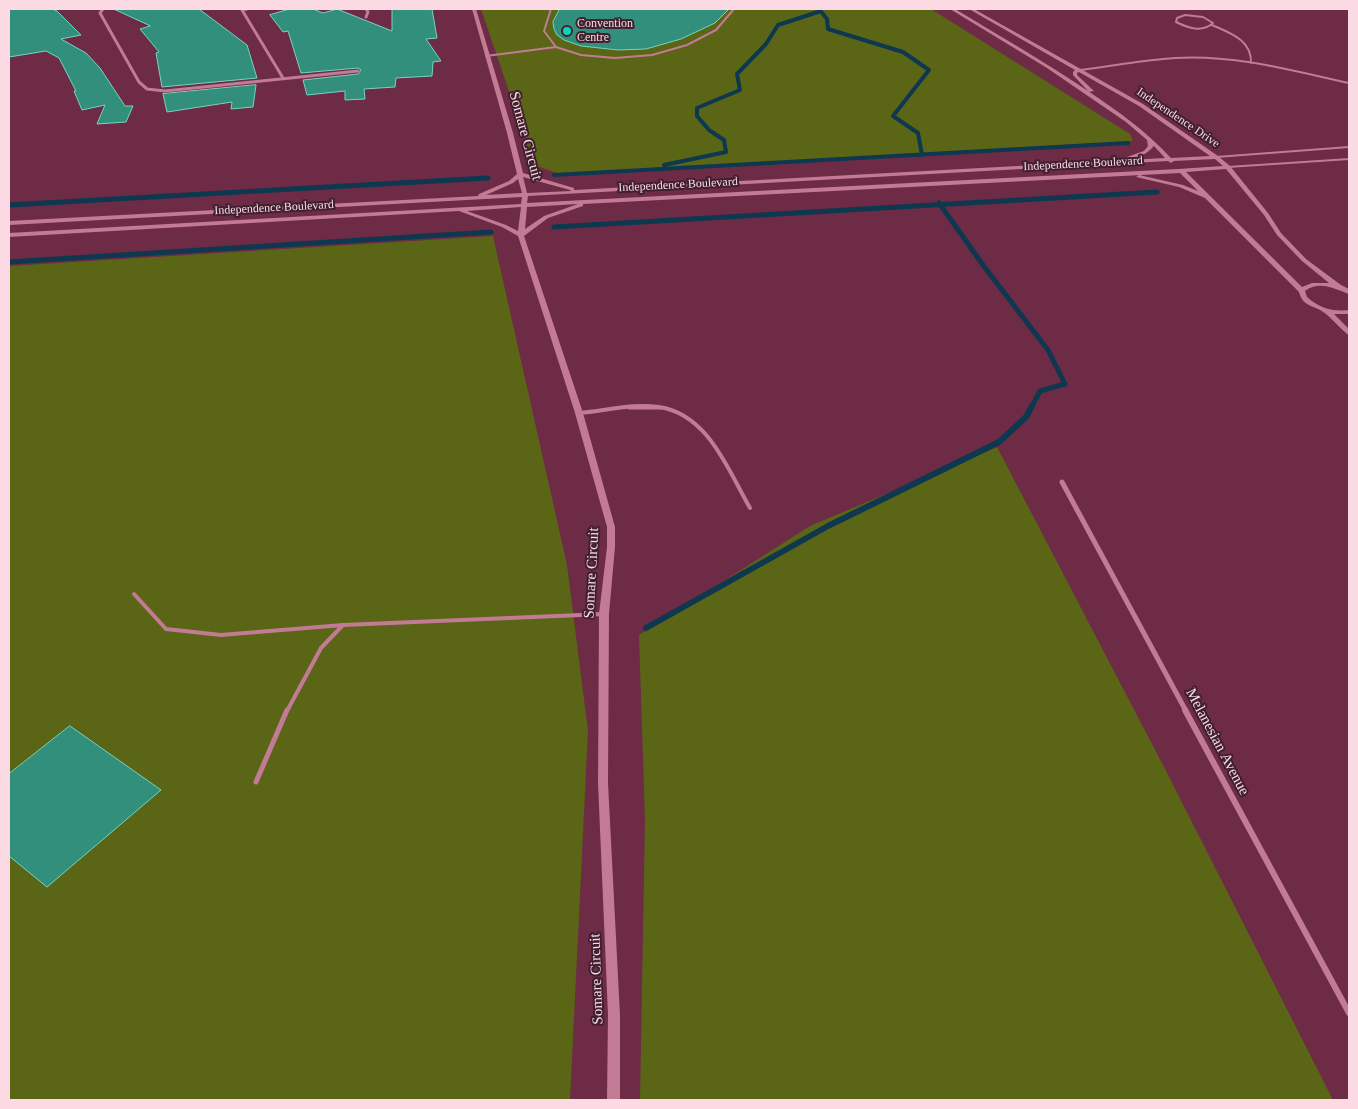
<!DOCTYPE html>
<style>
body{margin:0}
#map{position:relative;width:1358px;height:1109px;overflow:hidden;background:#6d2b46;font-family:"Times New Roman",serif}
canvas{display:block}
.frame{position:absolute;inset:0;border:10px solid #fbdae4;pointer-events:none}
</style>
<div id="map">
<canvas width="1358" height="1109"></canvas>
<div class="frame"></div>
</div>
<script>
const c = document.querySelector('canvas').getContext('2d');
c.lineJoin = 'round';
function fill(path, color) {
  c.fillStyle = color;
  c.fill(path, 'evenodd');
}
function stroke(path, color, width, dash) {
  c.strokeStyle = color;
  c.lineWidth = width;
  c.lineCap = dash ? 'butt' : 'round';
  c.setLineDash(dash || []);
  c.stroke(path);
}
function drawText(font, color, halo, rows, align = 'center') {
  c.font = font + ' "Times New Roman",serif';
  c.lineWidth = 4;
  c.setLineDash([]);
  c.textBaseline = 'middle';
  c.strokeStyle = halo;
  c.fillStyle = color;
  for (const [text, x, y, turn = 0] of rows) {
    c.save();
    c.translate(x, y);
    c.rotate((+turn || 0) * Math.PI / 180);
    c.textAlign = isNaN(turn) ? turn : align;
    if (halo) c.strokeText(text, 0, 0);
    c.fillText(text, 0, 0);
    c.restore();
  }
}
const green = new Path2D(`
 M481 9H931L1130 134 1133 141 560 174 534 165Z
 M493 236 567 565 588 731 570 1100H9V266Z
 M997 447 1164 767 1333 1100H640L645 820 639 635 810 526Z`);
const streamFar2 = new Path2D(`
 M819 9 827 19 828 29 903 52 929 70 893 116 918 133 922 155
 M664 165 726 152 724 140 709 130 697 116V108L740 90 737 74 766 44 778 25 821 11
 M554 175 1128 143`);
const streamFar1 = new Path2D(`
 M939 203 983 265 1048 350 1065 384 1040 391 1031 408
 M9 205 488 178
 M554 227 1157 192
 M9 262 491 232`);
const stream = new Path2D(`
 M646 628 828 526 999 442 1026 417 1032 406`);
const building = new Path2D(`
 M9 9H52L57 11 81 35 61 39 86 53 100 68 125 106H133L126 122 97 124 105 105 82 110 74 91H76L59 58 46 51 9 57Z
 M114 9H199L247 45 257 78 162 87 156 53 159 52 140 29 150 26Z
 M290 9H313L323 13 337 9 392 31V9H432L437 38 426 39 441 61 433 62 432 76 396 78 395 87 364 89 365 99 345 100V91L307 95 303 80 358 74 361 70 358 68 301 73 288 31 283 32 270 15Z
 M560 9H729L715 23 681 39 646 49 618 50 581 46 564 40 557 35 554 29 553 22Z
 M256 85 253 107 231 109 232 102 167 112 163 94Z
 M70 726 161 790 47 887 9 856V774Z`);
const serviceFar3 = new Path2D(`
 M551 9 544 31 556 47 581 55 615 58 652 55 687 45 716 30 734 9
 M1185 15 1203 17 1213 23C1202 33 1188 28 1176 22L1177 18Z
 M1212 25C1230 33 1252 40 1251 63
 M486 56 556 47
 M1080 70C1112 66 1143 60 1175 58 1233 54 1293 71 1349 83
 M1216 157 1349 147
 M1228 167 1349 159`);
const serviceFar2 = new Path2D(`
 M629 408H661`);
const serviceFar1 = new Path2D(`
 M579 413C605 411 633 403 659 407 708 414 728 470 750 508
 M134 594 166 629 221 635 343 625 604 614
 M287 711 321 648 343 625`);
const service = new Path2D(`
 M256 782 287 710`);
const minorFar2 = new Path2D(`
 M103 9 100 13 139 82 147 89 165 91 358 71
 M247 9 242 10 283 78
 M366 9 368 12 366 17`);
const minorFar1 = new Path2D(`
 M1062 482 1186 711`);
const minor = new Path2D(`
 M1185 710 1349 1013`);
const tertiary = new Path2D(`
 M472 9H476L513 133 523 173 574 188V190L1165 158 1154 146C1147 154 1137 159 1127 159V157L1144 151 1148 146 1147 140 1126 122 1047 68 950 9H955C1000 36 1045 62 1088 91 1119 112 1145 130 1171 158L1210 156 1139 106 1079 72 1077 73V75L1094 91 1089 92 1073 75V72L1075 70 969 9H974L1143 104 1218 156 1230 166 1268 213 1281 233 1306 259 1341 285 1349 289V294C1335 289 1319 280 1305 291L1307 297C1319 308 1333 312 1349 310V314H1334L1349 329V335L1347 334C1340 328 1333 320 1326 314 1316 305 1303 308 1299 292L1205 198 1179 187 1136 177 1139 175 1183 185 1198 191 1180 173 583 204V206L548 218 524 236 583 413 615 527V547L609 614 608 783 620 1015V1100H607L608 1015 598 783 599 614 607 547V527L575 413 518 236 502 227 459 211 9 237V233L521 204 522 197 9 225V221L478 196 479 194 509 181 517 174 507 133ZM1215 159 1223 166 1178 169 527 203 528 196 1168 161 1171 163 1174 161ZM1226 169 1264 215 1277 235 1302 261 1329 283H1312L1302 287 1186 172ZM523 177 570 190 571 191 527 193ZM518 179 522 193 486 195 513 183ZM578 204 544 216 525 229 527 207ZM521 207 518 231 506 225 467 211Z`);
const markers = [
 [567,31,5,"#0ad5b5"]
];
const farPoinames = [
 ["Convention",577,24],
 ["Centre",577,38]
];
const farStreetnames = [
 ["Independence Drive",1178,118,34],
 ["Independence Boulevard",1083,164,-3],
 ["Independence Boulevard",678,185,-3],
 ["Independence Boulevard",274,208,-3]
];
const streetNames = [
 ["Somare Circuit",525,136,75],
 ["Somare Circuit",592,573,-87],
 ["Melanesian Avenue",1217,742,62],
 ["Somare Circuit",597,979,-92]
];
fill(green, '#5b6516');
stroke(streamFar2, '#0d384f', 4);
stroke(streamFar1, '#0d384f', 5);
stroke(stream, '#0d384f', 6);
fill(building, '#318f7c');
stroke(building, '#74d6bf', 1);
stroke(serviceFar3, '#c37a94', 2);
stroke(serviceFar2, '#c37a94', 3);
stroke(serviceFar1, '#c37a94', 4);
stroke(service, '#c37a94', 5);
stroke(minorFar2, '#c37a94', 3);
stroke(minorFar1, '#c37a94', 5);
stroke(minor, '#c37a94', 6);
fill(tertiary, '#c37a94');
for (const [x, y, r, color] of markers) {
  const dot = new Path2D();
  dot.arc(x, y, r, 0, 2 * Math.PI);
  c.fillStyle = color;
  c.fill(dot);
  stroke(dot, '#3f202c', 2);
}
drawText('12px', '#fbdae4', '#3f202c', farPoinames, 'left');
drawText('12px', '#fbdae4', '#3f202c', farStreetnames);
drawText('15px', '#fbdae4', '#3f202c', streetNames);
</script>
